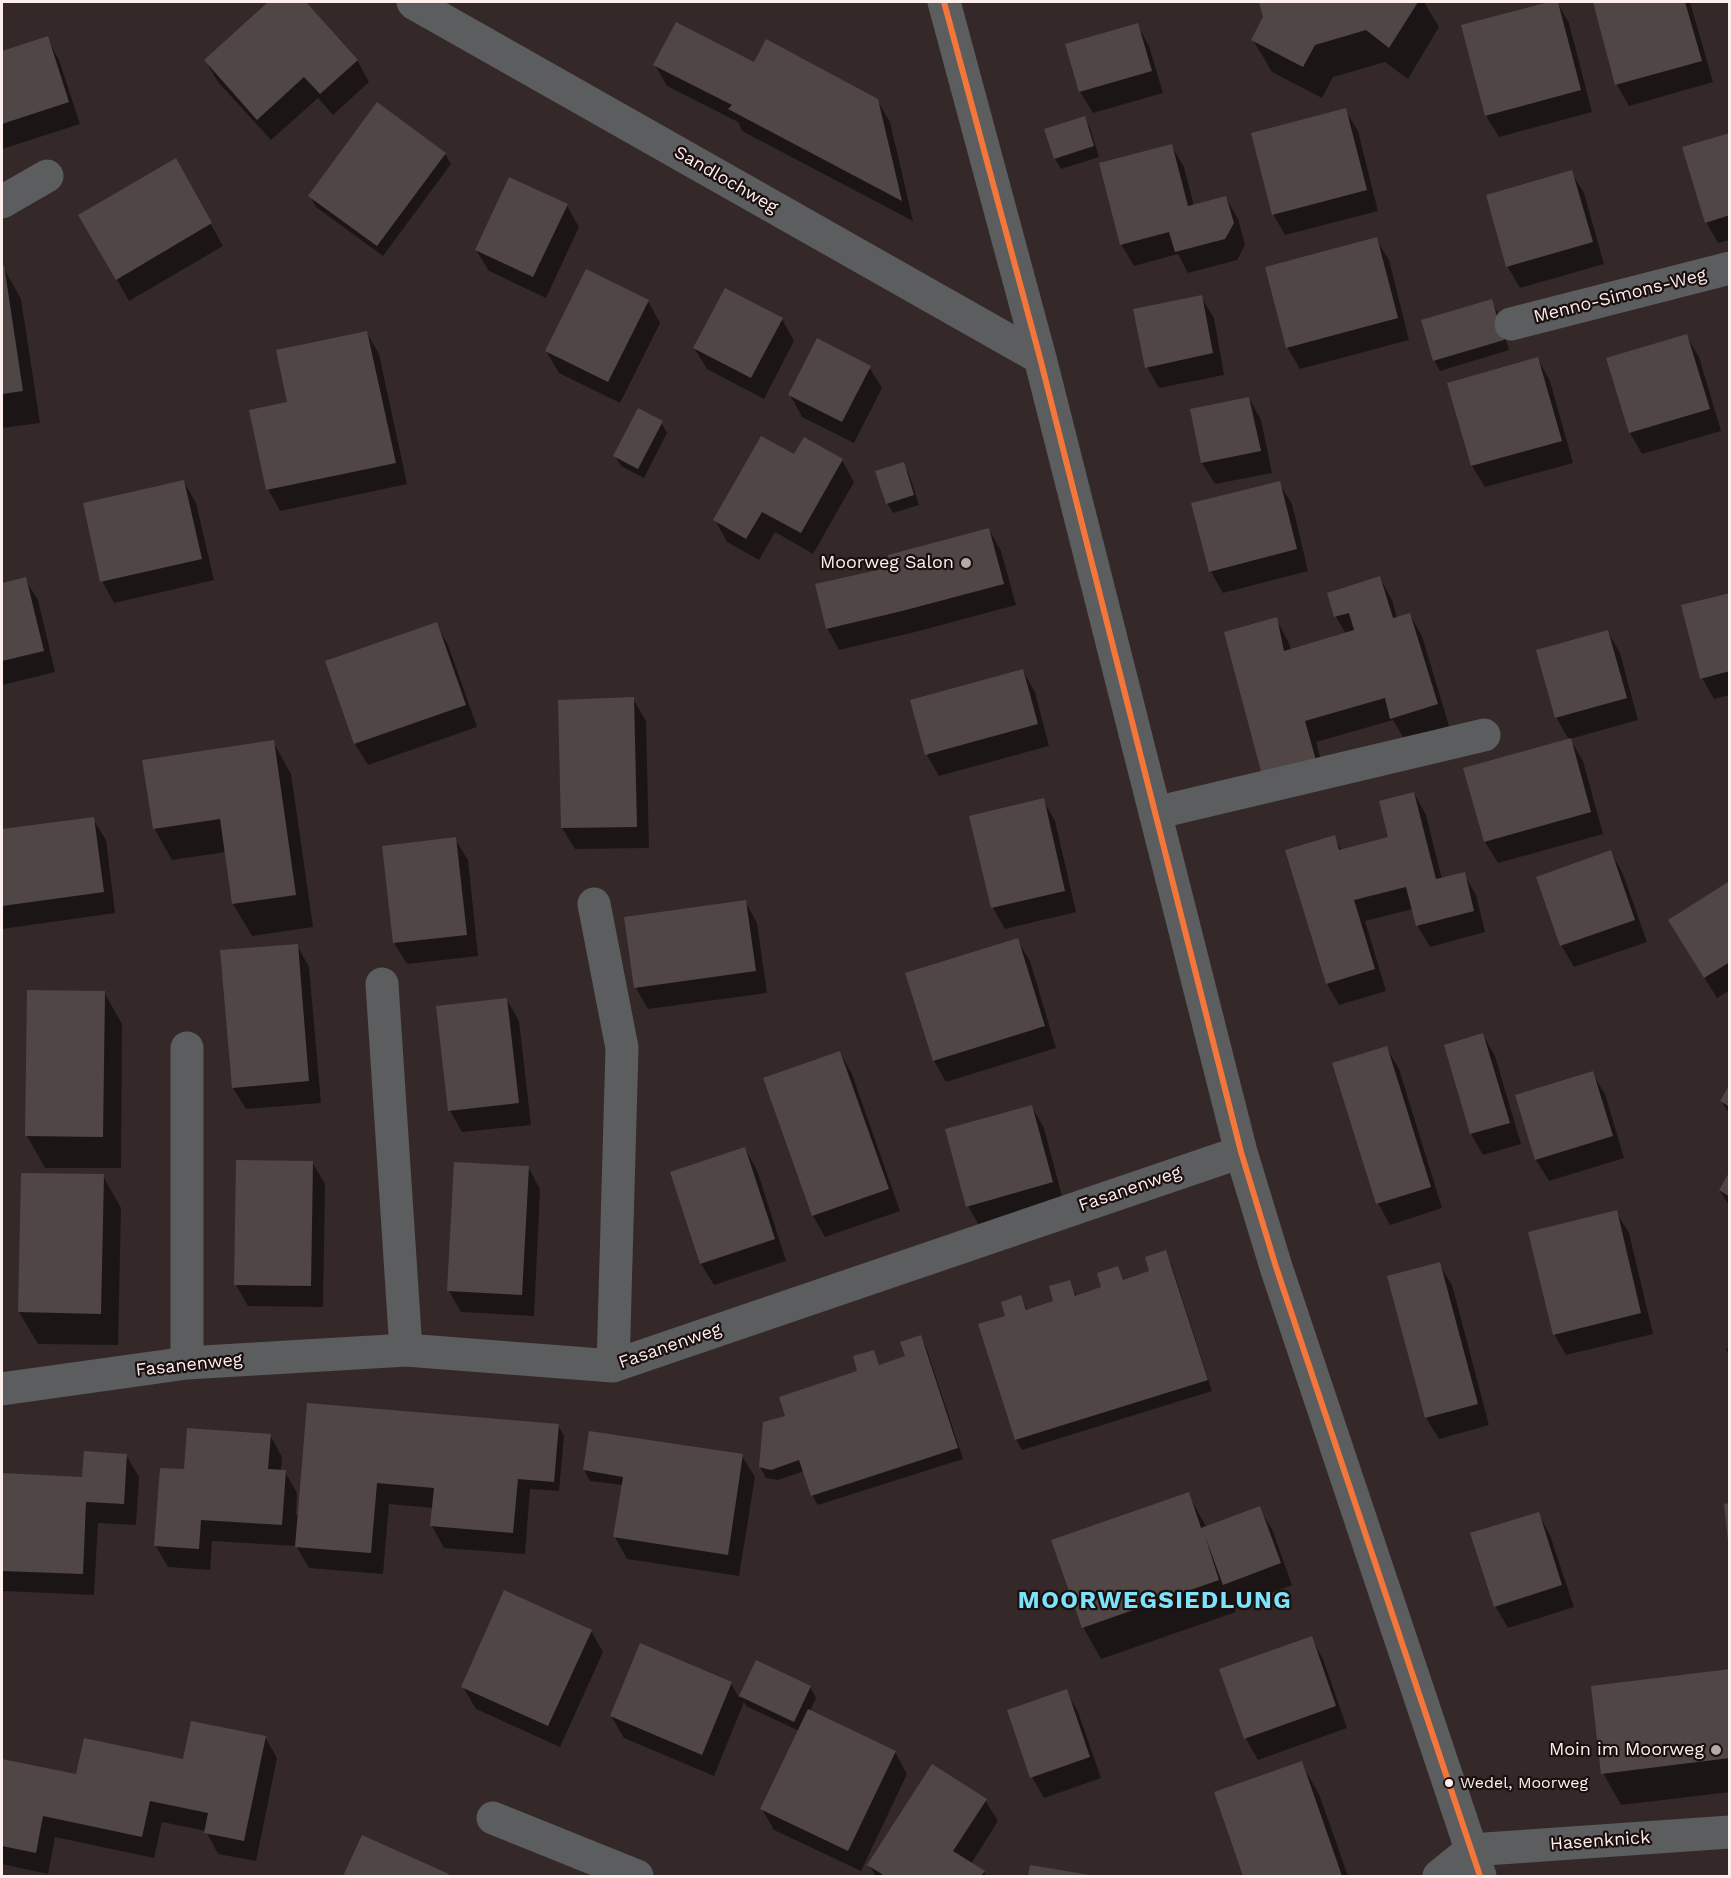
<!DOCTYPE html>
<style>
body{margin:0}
#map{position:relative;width:1731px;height:1878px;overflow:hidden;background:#342928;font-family:"Work Sans",sans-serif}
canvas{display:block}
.frame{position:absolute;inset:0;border:3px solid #feeeec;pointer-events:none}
</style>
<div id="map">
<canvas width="1731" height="1878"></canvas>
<div class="frame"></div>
</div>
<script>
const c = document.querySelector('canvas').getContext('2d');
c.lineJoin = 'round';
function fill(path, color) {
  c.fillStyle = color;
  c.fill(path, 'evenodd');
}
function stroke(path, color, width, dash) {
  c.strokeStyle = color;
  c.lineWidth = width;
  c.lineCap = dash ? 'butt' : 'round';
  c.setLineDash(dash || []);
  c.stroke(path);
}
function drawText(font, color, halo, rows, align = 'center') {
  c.font = font + ' "Work Sans",sans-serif';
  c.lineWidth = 4.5;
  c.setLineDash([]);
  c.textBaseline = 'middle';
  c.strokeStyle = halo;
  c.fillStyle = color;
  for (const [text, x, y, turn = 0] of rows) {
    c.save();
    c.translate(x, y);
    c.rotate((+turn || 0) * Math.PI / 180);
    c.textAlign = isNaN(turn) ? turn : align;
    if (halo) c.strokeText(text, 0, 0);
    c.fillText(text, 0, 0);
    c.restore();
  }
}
const shadow = new Path2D(`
 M271 2H304L357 60 369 82 333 115 318 98 271 140 218 82 205 60Z
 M1260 2H1424L1439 27 1408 79 1385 62 1333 77 1322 98 1272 72 1253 40 1265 17Z
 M1555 2H1557L1569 23 1592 112 1499 137 1486 116 1463 26Z
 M1595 2H1690L1713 82 1629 106 1617 85Z
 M1137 24 1149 46 1163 93 1093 113 1080 92Z
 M47 38 59 60 80 124 2 149V53Z
 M655 65 877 100 890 122 913 221 742 131 738 122 667 86Z
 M1345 110 1358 131 1378 211 1285 235 1273 214Z
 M1084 118 1090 128 1099 157 1061 169 1055 159 1046 130Z
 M1730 134V240L1718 243 1706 222Z
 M1171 145 1184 167 1194 206 1226 198 1238 219 1245 245 1237 260 1188 273 1178 254 1134 266 1121 244Z
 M445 154 451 164 383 256 316 207 310 196Z
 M175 160 223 246 129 301 80 215Z
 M1571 172 1584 193 1604 264 1520 288 1507 266Z
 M567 206 579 227 546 298 489 271 476 250Z
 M1376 239 1389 260 1409 340 1300 369 1287 347Z
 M2 267H3L21 299 40 423 2 428Z
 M1201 297 1214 318 1224 375 1159 388 1147 367Z
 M648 301 660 323 620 403 559 373 546 351Z
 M1491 301 1497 311 1509 350 1440 371 1434 360Z
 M782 319 794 341 764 399 707 369 694 348Z
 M367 333 379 354 407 484 280 511 268 489Z
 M1686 335 1699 357 1721 431 1642 454 1630 433 1608 359Z
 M1538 359 1550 381 1573 463 1485 487 1472 466 1449 384Z
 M869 367 882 388 854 443 802 417 790 395Z
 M1249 398 1261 420 1272 473 1215 484 1202 463 1192 410Z
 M661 422 667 433 644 478 621 466 615 456Z
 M795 456 842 460 854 482 813 554 775 532 759 560 727 542 715 520Z
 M903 464 909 474 919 505 893 513 887 503Z
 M184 482 196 503 214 580 114 603 102 581Z
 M1279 483 1292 504 1308 571 1223 593 1211 572 1193 505Z
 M989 529 1001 551 1016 605 915 632 839 650 827 628 893 568Z
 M1380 578 1392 600 1397 618 1410 615 1422 636 1449 726 1404 739 1393 720 1316 742 1328 786 1277 800 1276 619 1288 641 1291 650 1346 634 1336 617 1329 594Z
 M25 579 38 600 55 672 2 685V584Z
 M1730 594V695L1714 699 1702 678Z
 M436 624 448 645 477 727 368 765 355 744 327 662Z
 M1608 632 1620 653 1638 720 1570 739 1583 761 1603 834 1498 863 1485 842 1465 769 1569 740 1556 717Z
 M1023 671 1035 692 1049 746 939 776 927 755Z
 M633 699 646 721 649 848 575 849 562 828Z
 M273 742 291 774 313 927 252 936 233 904 226 852 172 860 154 828Z
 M1414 793 1426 815 1442 879 1464 874 1476 895 1485 932 1430 947 1417 925 1413 909 1365 921 1386 991 1339 1005 1327 984 1334 837 1342 851 1390 838Z
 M1043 800 1055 821 1076 912 1005 929 993 908 971 817Z
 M93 819 106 840 115 913 2 929V831Z
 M455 839 468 860 478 956 407 964 394 943Z
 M1611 852 1623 874 1647 942 1574 967 1561 945Z
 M1730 887V990L1717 998 1682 942Z
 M745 901 757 923 767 993 648 1009 636 988Z
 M1017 940 1030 961 1056 1048 946 1082 934 1061 907 974Z
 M297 945 309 967 321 1103 246 1109 233 1088Z
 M104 992 122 1024 121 1168H45L27 1136Z
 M507 1000 519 1021 531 1125 462 1132 450 1111 438 1008Z
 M1483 1035 1495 1056 1521 1144 1483 1155 1471 1134 1446 1046Z
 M1386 1047 1399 1069 1442 1208 1390 1225 1378 1203Z
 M840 1052 852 1074 900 1211 825 1237 813 1216 765 1079Z
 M1592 1073 1605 1094 1624 1158 1549 1181 1536 1160 1517 1096Z
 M1730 1087V1115L1721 1101Z
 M1032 1107 1044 1128 1064 1204 980 1227 968 1206Z
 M745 1149 757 1170 786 1261 714 1285 701 1264 671 1173Z
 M312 1162 325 1184 323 1307 248 1306 236 1285Z
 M528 1167 540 1189 534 1316 461 1312 449 1291Z
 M23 1174 103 1176 121 1208 118 1345 38 1344 19 1312Z
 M1730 1174V1207L1720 1191Z
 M1616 1212 1629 1233 1653 1334 1566 1355 1554 1334Z
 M1165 1252 1171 1263 1212 1391 1022 1450 1016 1439 1007 1317 1021 1297 1028 1311 1055 1302 1069 1282 1077 1297 1103 1288 1117 1268 1124 1281 1151 1272Z
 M1439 1264 1452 1285 1489 1425 1439 1439 1426 1418 1389 1277Z
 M920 1337 926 1347 963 1459 818 1505 812 1495 804 1471 778 1480 766 1478 760 1467 787 1417 859 1372 873 1352 880 1366 907 1357Z
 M1730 1343V1355L1726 1350Z
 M308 1405 558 1425 564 1436 559 1491 530 1489 525 1554 444 1548 432 1526 434 1508 389 1504 383 1574 309 1568 296 1546 212 1541 210 1570 168 1567 155 1545 185 1471 270 1435 282 1457 281 1471 285 1472 297 1493 296 1515H299Z
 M126 1455 139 1477 136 1525 98 1523 94 1595 2 1591V1474L84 1478Z
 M742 1456 755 1477 739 1576 627 1559 615 1537 623 1485 590 1481 584 1470Z
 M1188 1494 1207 1528 1259 1508 1272 1529 1292 1585 1234 1607 1236 1612 1101 1659 1083 1627Z
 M1538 1513 1550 1535 1574 1607 1508 1628 1495 1606Z
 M591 1631 603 1652 560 1747 476 1709 463 1687Z
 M1311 1638 1323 1659 1347 1728 1258 1760 1246 1739 1221 1670Z
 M756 1662 810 1687 816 1698 810 1711 895 1752 907 1774 861 1871 774 1830 762 1809 799 1731 746 1706 744 1702 714 1776 624 1738 611 1716 731 1683 739 1698Z
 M1730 1671V1792L1621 1805 1603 1773Z
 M1066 1691 1078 1712 1101 1778 1044 1798 1032 1777Z
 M265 1737 277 1758 256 1861 218 1854 206 1831 162 1822 154 1858 55 1837 48 1874 2 1864V1761L77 1776 184 1761Z
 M1301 1763 1319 1794 1348 1876H1245L1216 1793Z
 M985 1800 998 1821 971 1864 984 1872 986 1876H876L869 1865Z
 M362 1837 448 1875 449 1876H344Z
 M1032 1866 1088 1876H1030Z`);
const building = new Path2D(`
 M268 2H306L358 60 320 94 304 77 257 120 204 60Z
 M1259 2H1418L1389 48 1366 30 1315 45 1303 67 1251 40 1263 17Z
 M1549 2H1558L1581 90 1485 116 1461 25Z
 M1593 2H1685L1702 61 1615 85Z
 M676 22 754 62 766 39 878 99 902 201 728 109 732 105 653 65Z
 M1138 23 1152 71 1079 92 1065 44Z
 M48 36 69 102 2 124V51Z
 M377 102 446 153 377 246 308 196Z
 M1346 108 1367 190 1272 215 1251 133Z
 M1085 116 1094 146 1054 159 1044 129Z
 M1730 133V215L1705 223 1682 147Z
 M1172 144 1188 206 1226 196 1234 223 1225 239 1175 252 1169 232 1120 245 1099 163Z
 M176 158 212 223 116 280 78 215Z
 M1572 170 1593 242 1506 267 1486 195Z
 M509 177 568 204 533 277 475 250Z
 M1377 237 1398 318 1286 348 1265 267Z
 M4 265 23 391 2 394V266Z
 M586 269 649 300 608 382 545 351Z
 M725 288 783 318 751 378 693 348Z
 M1202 295 1213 353 1145 368 1133 309Z
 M1492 299 1504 340 1433 361 1421 320Z
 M367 331 396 463 266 490 249 410 287 402 276 350Z
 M1687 334 1710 409 1629 433 1606 358Z
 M817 338 871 366 842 422 788 395Z
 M1538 357 1562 441 1471 466 1447 383Z
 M1249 397 1261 451 1201 463 1190 409Z
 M638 408 663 421 638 469 613 456Z
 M761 436 794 454 804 437 843 459 801 533 762 512 746 539 713 520Z
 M904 462 914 495 886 504 875 471Z
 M184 480 202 559 100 582 83 503Z
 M1280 481 1297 549 1209 572 1191 503Z
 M989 528 1004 584 902 611 826 629 815 584 891 567 888 555Z
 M1380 576 1393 618 1410 613 1438 704 1390 719 1385 698 1305 721 1317 764 1263 779 1224 632 1277 617 1284 651 1354 630 1349 613 1334 617 1327 593Z
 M26 577 44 651 2 661V583Z
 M1730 593V671L1700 679 1681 605Z
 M437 622 466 705 354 744 325 661Z
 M1608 630 1627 698 1555 718 1536 650Z
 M1023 669 1038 724 925 755 910 700Z
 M634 697 637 827 561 828 558 700Z
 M1571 738 1591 812 1484 842 1463 768Z
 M274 740 296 895 232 904 220 819 153 829 142 760Z
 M1414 792 1436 879 1465 872 1474 911 1416 926 1406 887 1354 900 1375 969 1326 984 1285 850 1335 835 1339 850 1388 837 1379 801Z
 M1044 798 1065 891 991 908 969 816Z
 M94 817 104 892 2 906V829Z
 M456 837 467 935 393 943 382 846Z
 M1611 850 1635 920 1560 946 1536 877Z
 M1728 882 1730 884V962L1704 978 1668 920Z
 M746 900 756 971 634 988 624 917Z
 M1018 938 1045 1026 933 1061 905 973Z
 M298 944 309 1081 232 1088 220 950Z
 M27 990 105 991 103 1137 25 1136Z
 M507 998 519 1103 448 1111 436 1006Z
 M1483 1033 1510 1123 1470 1134 1444 1045Z
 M1387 1046 1431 1187 1376 1204 1332 1063Z
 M840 1051 889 1189 812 1216 763 1078Z
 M1593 1071 1613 1136 1535 1160 1515 1095Z
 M1730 1084V1107L1720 1101Z
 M1032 1105 1053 1182 966 1207 945 1129Z
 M745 1147 775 1239 700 1264 670 1172Z
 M236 1160 313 1161 311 1286 234 1285Z
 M454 1162 529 1166 522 1295 447 1291Z
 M1730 1171V1197L1719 1190Z
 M21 1173 104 1174 101 1314 18 1312Z
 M1617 1210 1641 1313 1553 1335 1528 1232Z
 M1166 1250 1208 1380 1015 1440 978 1324 1005 1316 1001 1302 1021 1295 1026 1310 1053 1301 1049 1286 1070 1280 1075 1296 1101 1287 1097 1273 1118 1266 1123 1280 1149 1271 1145 1257Z
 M1440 1262 1478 1404 1425 1418 1387 1276Z
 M921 1335 958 1448 811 1496 799 1460 771 1470 759 1467 763 1422 785 1416 779 1397 857 1371 853 1356 874 1350 879 1365 905 1356 900 1342Z
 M307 1403 559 1424 554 1482 518 1479 513 1533 430 1526 434 1488 377 1483 371 1553 295 1547Z
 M187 1428 271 1434 268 1469 286 1470 282 1525 201 1520 199 1549 154 1546 160 1468 184 1469Z
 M589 1431 743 1454 728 1555 613 1537 623 1477 583 1470Z
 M84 1451 127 1454 124 1504 86 1502 83 1574 2 1571V1473L82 1477Z
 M1189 1492 1201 1528 1260 1506 1281 1563 1223 1585 1205 1536 1219 1580 1082 1628 1051 1540Z
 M1730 1503V1541H1728L1724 1504Z
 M1539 1512 1562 1585 1494 1607 1470 1533Z
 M504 1590 592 1630 548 1726 461 1687Z
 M1312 1636 1336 1706 1244 1739 1219 1669Z
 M640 1643 732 1682 702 1755 610 1716Z
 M756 1660 811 1686 794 1722 739 1696Z
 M1730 1669V1758L1601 1774 1591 1686Z
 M1067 1689 1090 1757 1030 1778 1007 1710Z
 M808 1709 896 1751 848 1851 760 1809Z
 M191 1721 266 1736 244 1841 204 1833 208 1813 150 1801 142 1837 43 1816 36 1853 2 1846V1759L76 1774 84 1738 183 1759Z
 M1302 1761 1342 1876H1243L1214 1792Z
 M932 1764 987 1799 953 1851 985 1871 981 1876H885L867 1865Z
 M362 1835 449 1874 448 1876H343Z
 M1030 1865 1090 1875V1876H1028Z`);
const minor = new Path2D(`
 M413 2 415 4 1040 358
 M944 2 1040 358 1241 1152 1276 1267 1480 1876
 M2 202 47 176
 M1511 324 1730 268
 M1155 813 1484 735
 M594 904 622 1048 613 1366
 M382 984 406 1350
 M187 1363V1048
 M2 1389 187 1363 406 1350 613 1366 1241 1152
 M493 1818 637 1876
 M1439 1876 1471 1850 1730 1832`);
const bus1 = new Path2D(`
 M944 2 1040 358 1241 1152 1276 1267 1480 1876`);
const markers = [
 [966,563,6,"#b7a9a7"],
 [1716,1750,6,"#b7a9a7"],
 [1449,1783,5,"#feeeec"]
];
const busNames = [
 ["Wedel, Moorweg",1460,1783]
];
const streetNames = [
 ["Sandlochweg",726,180,30],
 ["Menno-Simons-Weg",1620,296,-14],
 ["Fasanenweg",1130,1189,-19],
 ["Fasanenweg",670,1346,-19],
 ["Fasanenweg",189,1365,-6],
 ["Hasenknick",1600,1841,-4]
];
const poiNames = [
 ["Moorweg Salon",954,563],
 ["Moin im Moorweg",1704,1750]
];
const districtNames = [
 ["MOORWEGSIEDLUNG",1155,1601]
];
fill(shadow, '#0007');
fill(building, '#504645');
stroke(minor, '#5c5d5e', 33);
stroke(bus1, '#f5763a', 6);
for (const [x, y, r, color] of markers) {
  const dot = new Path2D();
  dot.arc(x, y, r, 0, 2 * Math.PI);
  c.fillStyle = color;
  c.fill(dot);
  stroke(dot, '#1b1010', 2);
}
drawText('16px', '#feeeec', '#1b1010', busNames, 'left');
drawText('18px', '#feeeec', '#1b1010', streetNames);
drawText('18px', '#feeeec', '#1b1010', poiNames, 'right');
c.letterSpacing = '1.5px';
drawText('bold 24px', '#7de2fa', '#1b1010', districtNames);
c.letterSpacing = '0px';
</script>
